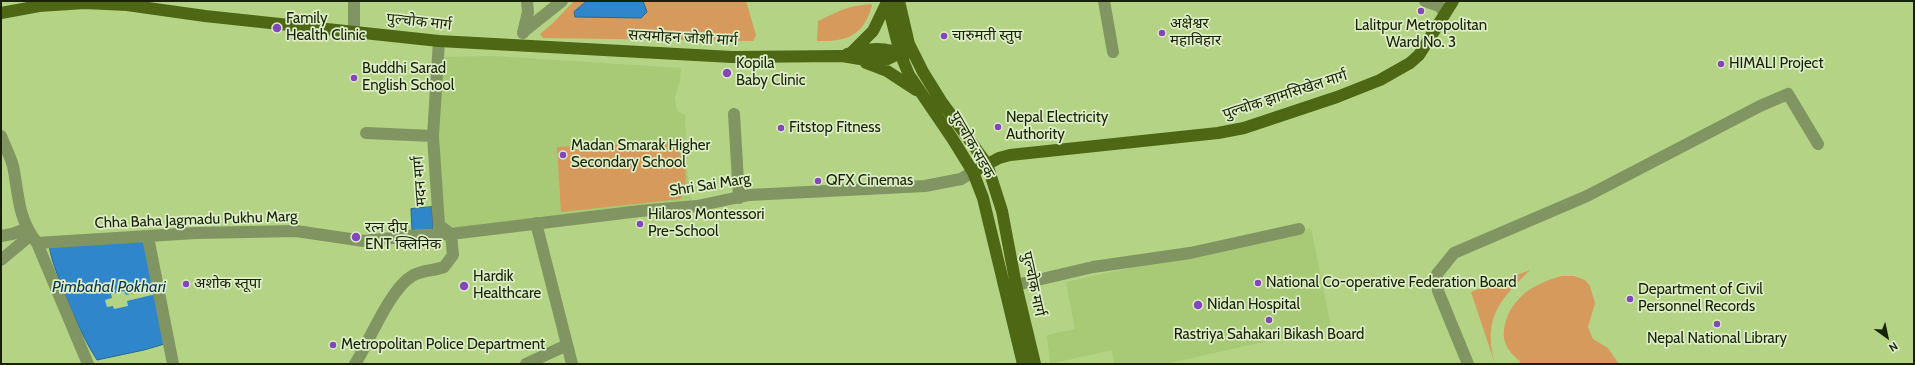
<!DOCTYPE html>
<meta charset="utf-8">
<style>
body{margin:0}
#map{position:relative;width:1915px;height:365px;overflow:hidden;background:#b4d385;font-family:Cabin,sans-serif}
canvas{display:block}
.frame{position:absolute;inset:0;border:2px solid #172203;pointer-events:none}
.north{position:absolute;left:1867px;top:317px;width:40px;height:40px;-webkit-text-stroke:3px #ddedc7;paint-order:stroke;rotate:147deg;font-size:11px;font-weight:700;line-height:16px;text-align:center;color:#172203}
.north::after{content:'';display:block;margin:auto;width:14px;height:18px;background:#172203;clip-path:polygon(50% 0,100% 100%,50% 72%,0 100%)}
</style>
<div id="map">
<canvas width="1915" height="365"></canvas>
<div class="frame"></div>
<div class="north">N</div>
</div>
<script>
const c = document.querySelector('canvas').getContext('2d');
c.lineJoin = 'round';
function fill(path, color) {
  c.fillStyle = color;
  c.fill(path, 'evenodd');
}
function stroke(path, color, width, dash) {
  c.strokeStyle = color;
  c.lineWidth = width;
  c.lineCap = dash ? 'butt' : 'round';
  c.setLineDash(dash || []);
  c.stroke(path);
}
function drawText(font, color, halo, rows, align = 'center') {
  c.font = font + ' Cabin,"Noto Sans Devanagari",sans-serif';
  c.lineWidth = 3.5;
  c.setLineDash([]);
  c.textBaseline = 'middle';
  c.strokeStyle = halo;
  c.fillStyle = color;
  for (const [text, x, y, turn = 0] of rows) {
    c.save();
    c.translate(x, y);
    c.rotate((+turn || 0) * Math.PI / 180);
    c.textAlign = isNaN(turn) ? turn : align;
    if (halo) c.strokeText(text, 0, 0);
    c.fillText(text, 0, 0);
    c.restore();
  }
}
const built = new Path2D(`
 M494 56 681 68 680 80 675 97 677 111 685 115 687 170 692 202 456 229 439 219 440 57Z
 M1311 228 1331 327 1165 364H1114L1112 350 1050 364 1047 335 1075 329 1066 282Z`);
const green = new Path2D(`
 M574 1H746L756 35 753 41 543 38 540 34 553 23Z
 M871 4 872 6C863 36 847 42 817 41L818 21C839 11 847 6 871 4Z
 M672 142C687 158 689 178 681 199L561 212 557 147Z
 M1530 270C1500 300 1482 318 1495 364L1471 292Z
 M1562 276H1574L1585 280 1590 286 1595 303 1588 327 1593 339 1608 348 1619 364H1519L1520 361C1510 354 1502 343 1504 330 1508 299 1534 283 1562 276Z`);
const water = new Path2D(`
 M587 1H643L647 12 641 18 575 17 574 12Z
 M432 207 433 229 412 230 411 209Z
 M144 239 168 343 144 350 97 360C81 335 70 307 59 279 55 268 50 256 49 244Z`);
const pier = new Path2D(`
 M155 288 156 294 127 301 128 306 114 309 113 306 107 307 105 300 112 298 111 294 124 291 126 295Z`);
const minor = new Path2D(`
 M1104 1 1113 52
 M1425 1 1439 6 1444 12
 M354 31V1
 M523 32 562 1
 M523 33 528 12 527 1
 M734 114 739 198
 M366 133 433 136
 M1 136C5 146 10 156 13 166 19 195 17 217 37 243L88 364
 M536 223 572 364
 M1 236 12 234 26 229
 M148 237 173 364
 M37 243 196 233 296 231 364 241 419 235 451 234 640 211 697 206 749 195 925 186 961 179 973 172
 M1 260 31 235
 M1016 285 1093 267 1190 253 1299 229
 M355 364C369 342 390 289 412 276 421 270 433 271 444 267L453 255 451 234 439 225 433 136 439 41
 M526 364 567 345
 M1468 364 1438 291 1437 274 1454 253 1587 196 1760 106 1788 94 1818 144`);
const major = new Path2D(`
 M887 1 900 53 909 75 952 138 973 172 983 198 1023 364
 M899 1 909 44 923 72 941 101 987 164 1002 211 1016 285 1035 364
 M1 13 39 6 85 3 127 5 205 16 439 41 732 57 842 56 866 60 888 59 900 53 909 44
 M852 52 873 31 887 2
 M847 54C867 49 885 45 904 56
 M866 63 887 71 916 90
 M973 172 999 158 1010 155 1218 133 1244 128 1337 97 1380 80 1410 63 1419 55 1453 1`);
const markers = [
 [1421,11,4,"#8646bb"],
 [277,28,5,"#8646bb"],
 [1162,33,4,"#8646bb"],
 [944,36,4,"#8646bb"],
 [1721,64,4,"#8646bb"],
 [727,73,5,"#8646bb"],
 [354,78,4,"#8646bb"],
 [998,127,4,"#8646bb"],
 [781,128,4,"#8646bb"],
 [563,155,4,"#8646bb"],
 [818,181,4,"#8646bb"],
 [640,224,4,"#8646bb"],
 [356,237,5,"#8646bb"],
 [1258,283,4,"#8646bb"],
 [186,284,4,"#8646bb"],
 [464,286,5,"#8646bb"],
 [1630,299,4,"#8646bb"],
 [1198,305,5,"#8646bb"],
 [1269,320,4,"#8646bb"],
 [1717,324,4,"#8646bb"],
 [333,345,4,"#8646bb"]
];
const poiNames = [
 ["Family",286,19],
 ["Health Clinic",286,36],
 ["अक्षेश्वर",1170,24],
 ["महाविहार",1170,41],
 ["Lalitpur Metropolitan",1421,26,"center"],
 ["Ward No. 3",1421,43,"center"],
 ["चारुमती स्तुप",952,36],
 ["Kopila",736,64],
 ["Baby Clinic",736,81],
 ["HIMALI Project",1729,64],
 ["Buddhi Sarad",362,69],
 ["English School",362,86],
 ["Nepal Electricity",1006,118],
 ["Authority",1006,135],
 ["Fitstop Fitness",789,128],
 ["Madan Smarak Higher",571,146],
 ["Secondary School",571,163],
 ["QFX Cinemas",826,181],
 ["Hilaros Montessori",648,215],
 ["Pre-School",648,232],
 ["रत्न दीप",365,228],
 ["ENT क्लिनिक",365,245],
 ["Hardik",473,277],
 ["Healthcare",473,294],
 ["National Co-operative Federation Board",1266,283],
 ["अशोक स्तूपा",194,284],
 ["Department of Civil",1638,290],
 ["Personnel Records",1638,307],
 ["Nidan Hospital",1207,305],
 ["Rastriya Sahakari Bikash Board",1269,335,"center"],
 ["Nepal National Library",1717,339,"center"],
 ["Metropolitan Police Department",341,345]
];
const streetNames = [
 ["पुल्चोक मार्ग",419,22,6],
 ["सत्यमोहन जोशी मार्ग",683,38,3],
 ["पुल्चोक झामसिखेल मार्ग",1285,95,-18],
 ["पुल्चोक सडक",972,145,60],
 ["मदन मार्ग",420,181,-94],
 ["Shri Sai Marg",710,185,-9],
 ["Chha Baha Jagmadu Pukhu Marg",196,220,-2],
 ["पुल्चोक मार्ग",1033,284,78]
];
const waterNames = [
 ["Pimbahal Pokhari",109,287]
];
fill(built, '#a8c975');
fill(green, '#d69b5c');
fill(water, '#2f86ca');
stroke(water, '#28688e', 1);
fill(pier, '#b4d385');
stroke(minor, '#819563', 12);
stroke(major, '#4d6714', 12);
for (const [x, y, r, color] of markers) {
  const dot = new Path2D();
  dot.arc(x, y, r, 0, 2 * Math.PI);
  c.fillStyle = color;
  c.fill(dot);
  stroke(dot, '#ddedc7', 1.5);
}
drawText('15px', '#172203', '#ddedc7', poiNames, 'left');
drawText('15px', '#172203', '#ddedc7', streetNames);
drawText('italic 16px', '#073659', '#ddedc7', waterNames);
</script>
